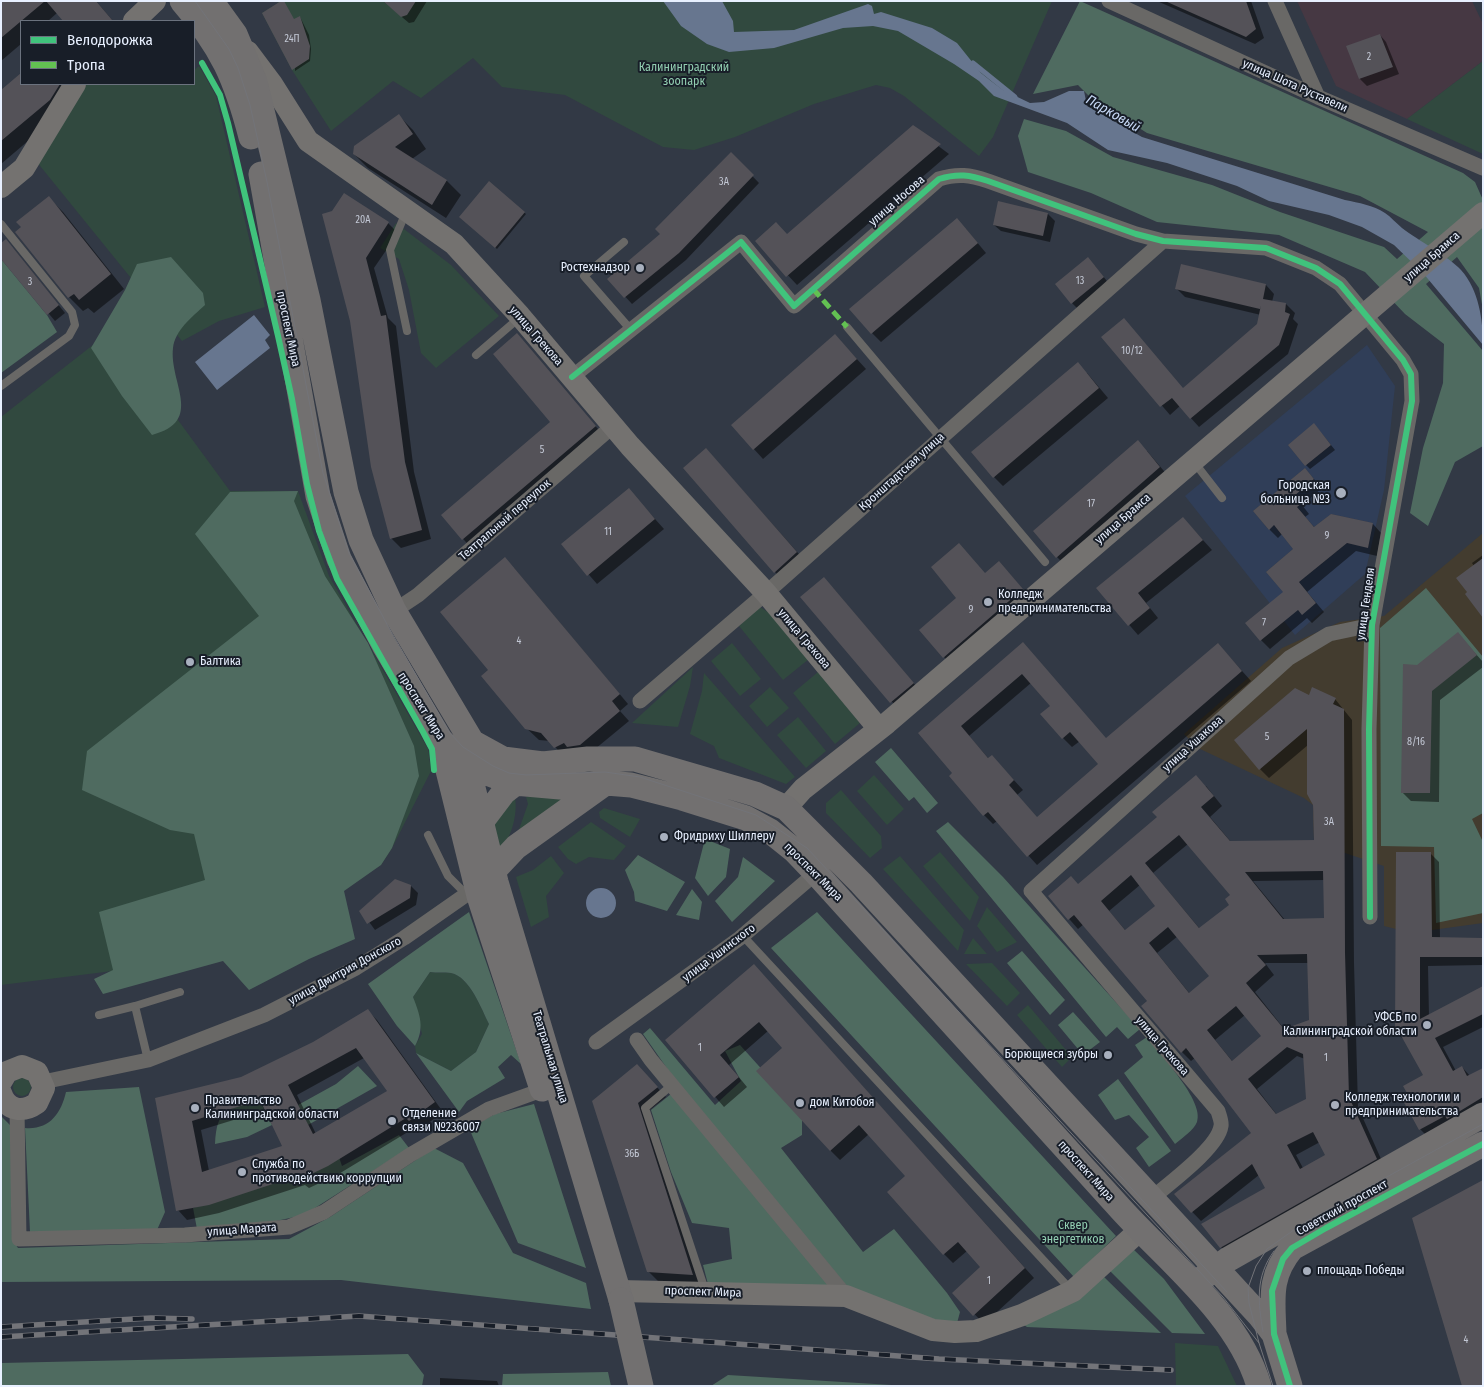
<!DOCTYPE html>
<meta charset="utf-8">
<style>
body{margin:0}
#map{position:relative;width:1484px;height:1387px;overflow:hidden;background:#323945;font-family:"Fira Sans Condensed",sans-serif}
canvas{display:block}
.frame{position:absolute;inset:0;border:2px solid #e8f0ff;pointer-events:none}
.legend{position:absolute;left:20px;top:20px;width:175px;height:65px;box-sizing:border-box;background:#181e28;border:1px solid #6b727e;margin:0;padding:6px 9px;list-style:none;font-size:15px;color:#e8f0ff}
.legend li{display:flex;align-items:center;gap:10px;height:25px}
.legend b{width:25px;border:1px solid #6b727e}
</style>
<div id="map">
<canvas width="1484" height="1387"></canvas>
<div class="frame"></div>
<ul class="legend">
<li><b style="height:6px;background:#40c37c"></b>Велодорожка</li>
<li><b style="height:6px;background:#63c152"></b>Тропа</li>
</ul>
</div>
<script>
const c = document.querySelector('canvas').getContext('2d');
c.lineJoin = 'round';
function fill(path, color) {
  c.fillStyle = color;
  c.fill(path, 'evenodd');
}
function stroke(path, color, width, dash) {
  c.strokeStyle = color;
  c.lineWidth = width;
  c.lineCap = dash ? 'butt' : 'round';
  c.setLineDash(dash || []);
  c.stroke(path);
}
function drawText(font, color, halo, rows, align = 'center') {
  c.font = font + ' "Fira Sans Condensed",sans-serif';
  c.lineWidth = 4;
  c.setLineDash([]);
  c.textBaseline = 'middle';
  c.strokeStyle = halo;
  c.fillStyle = color;
  for (const [text, x, y, turn = 0] of rows) {
    c.save();
    c.translate(x, y);
    c.rotate((+turn || 0) * Math.PI / 180);
    c.textAlign = isNaN(turn) ? turn : align;
    if (halo) c.strokeText(text, 0, 0);
    c.fillText(text, 0, 0);
    c.restore();
  }
}
const commercial = new Path2D(`
 M1483 533V923L1432 930 1396 929 1384 926V866L1345 853H1325L1314 840 1313 805 1304 798 1198 748 1184 734 1282 648 1340 622 1384 616Z`);
const built = new Path2D(`
 M1367 345 1395 386 1384 490 1365 574 1295 635 1185 496ZM1314 424 1331 445 1305 466 1288 445ZM1305 468 1314 479 1294 496 1301 504 1297 507 1314 527 1331 514 1373 523 1368 547 1347 543 1299 582 1316 603 1302 614 1266 572 1293 549 1274 525 1268 529 1253 511Z`);
const education = new Path2D(`
 M1297 1H1472L1483 24V61L1407 119 1336 86Z`);
const green = new Path2D(`
 M277 1H1052L993 137 979 156 904 96 890 88 876 85 814 104 735 137 694 150 663 147 565 95 502 87 473 58 421 98 393 81 331 131 292 70 262 13 278 3Z
 M1483 61V154L1407 119Z
 M199 66 216 96 265 307 219 321 182 341 32 156 76 84H194V70Z
 M396 223 451 265 499 316 436 368 421 353 409 290 399 259 380 248Z
 M112 330 230 491H298L329 576 428 749 431 771 392 848 381 865 224 957 1 985V417Z
 M760 607 774 616 809 659 783 680 739 626Z
 M732 643 761 679 740 696 711 661Z
 M693 667 690 686 678 727 632 723Z
 M818 672 860 723 835 744 793 693Z
 M704 673 795 777 786 784 719 758 714 746 690 734 702 691Z
 M770 687 789 708 767 727 749 706Z
 M798 717 826 751 806 768 777 735Z
 M874 775 904 809 887 825 857 791Z
 M841 790 881 836 882 848 870 858 826 813V803Z
 M577 793 517 835 528 804 526 797Z
 M515 798C518 814 511 840 499 851L492 819Z
 M604 808 640 819 630 837 600 818 599 812Z
 M591 822 626 846 614 860 589 857 576 864 568 859 558 847Z
 M940 852 979 897 970 921 923 866Z
 M551 856 564 873 546 896 549 917 531 927 516 877 533 870Z
 M900 856 964 930 958 951 883 869Z
 M987 907 1017 942 997 952 977 926Z
 M973 938 987 954H964Z
 M992 963 1020 993 1007 1006 966 964Z
 M430 972C437 973 444 972 451 973 470 977 481 1008 489 1024L476 1052 451 1071 416 1053 415 1046 422 1034 413 997Z
 M1028 1005 1072 1057 1062 1067 1017 1015Z
 M13 1087a9 9 0 1 1 18 0a9 9 0 1 1-18 0Z
 M1175 1343 1218 1346 1237 1386H1176Z`);
const forest = new Path2D(`
 M1080 1 1463 173 1475 182 1483 200V310L1479 288 1457 257 1426 284 1483 351V446L1455 462 1428 526 1410 513 1423 448 1443 383 1444 344 1405 314 1365 272 1279 235 1157 222 1091 193 1028 172 1018 136 1024 119 1066 131 1113 157 1212 185 1280 212 1384 247 1397 259 1428 232 1360 196 1147 133 1089 96 1078 85 1033 94Z
 M171 257 203 293 205 305C192 317 175 330 173 348 169 383 205 421 152 435L122 396 91 348 125 290 137 264Z
 M1 259 47 315 57 332 1 373Z
 M298 491 294 501 325 576 368 643 414 746 419 776 392 848 381 865 344 891 355 939 309 959 249 990 223 961 103 994 94 979 113 970 99 912 205 880 194 834 170 830 82 790 87 751 259 616 195 534 230 492Z
 M1426 588 1483 657V813L1472 819 1483 842V913L1436 923 1434 847 1381 846 1380 628Z
 M891 748 938 803 927 813 914 797 909 801 875 762Z
 M948 822 1003 877 1140 1029 1128 1039 1117 1027 1106 1037 936 831Z
 M705 839 730 849 726 877 708 896 695 878Z
 M638 855 685 882 667 911 635 901 634 892 625 870Z
 M743 857 775 881 732 922 715 901 738 877Z
 M692 889 702 902 699 920 676 915Z
 M469 912 521 1064 511 1055 498 1067 505 1078 467 1101 459 1112 416 1053 451 1071 476 1052 489 1024C481 1008 470 977 451 973 444 972 437 973 430 972L413 997C420 1015 425 1028 415 1046L397 1026 368 984Z
 M817 912 1116 1236 1074 1277 771 948Z
 M1022 951 1065 1000 1050 1015 1007 963Z
 M1073 1012 1100 1042 1083 1055 1058 1025Z
 M650 1028 715 1105 741 1081 725 1051 740 1045 802 1114V1135L781 1148 863 1252 894 1229 947 1293 960 1312 956 1327 850 1290 678 1084 643 1034Z
 M1147 1037C1160 1055 1205 1101 1197 1122 1194 1130 1182 1138 1175 1144L1124 1073 1143 1057 1135 1045Z
 M358 1066 377 1086 308 1125 298 1105 336 1084Z
 M1118 1079 1171 1151 1149 1167 1136 1148 1149 1137 1129 1115 1115 1120 1098 1095Z
 M139 1087 165 1212 157 1230 30 1232 25 1128C49 1130 61 1114 66 1092Z
 M671 1094 835 1288H709L703 1265 732 1259 729 1228 692 1223 671 1172 651 1110Z
 M259 1099 272 1125 247 1137 215 1144C217 1107 227 1110 259 1099Z
 M534 1104 586 1268 518 1243 469 1128 495 1114Z
 M1 1116 11 1126 12 1239 18 1248 289 1239 330 1217 434 1148 463 1163 513 1253 586 1283 591 1309 341 1280 1 1282Z
 M399 1135 409 1148 304 1215 276 1221 197 1229 193 1208 297 1176 299 1180 339 1157 342 1166Z
 M1131 1247 1164 1279 1205 1334 1172 1333 1108 1269Z
 M1101 1274 1161 1333 1027 1327 1019 1321Z
 M408 1354 424 1375 422 1386H1V1363Z
 M608 1372 611 1386H502L503 1374Z
 M728 1375 908 1386H711Z`);
const water = new Path2D(`
 M663 1H722L733 21 734 32 794 30 868 4 872 6 874 14 881 12 932 28 957 43 981 73 991 81 1003 90 1030 103 1044 102 1069 91H1084L1087 106 1142 137 1345 200C1359 203 1373 205 1385 213 1391 217 1396 223 1402 228 1419 241 1448 256 1461 270 1479 290 1483 320 1483 345L1423 273 1394 245 1362 227 1329 215 1269 201 1237 186 1167 163 1108 150 1067 123 994 96 979 81 954 64 898 31 873 26 843 28 774 48 729 52 707 44 681 26Z
 M254 315 270 335 265 340 270 348 217 390 195 362Z
 M586 903a15 15 0 1 1 30 0a15 15 0 1 1-30 0Z`);
const shadow = new Path2D(`
 M1 1H96L113 21H65L57 13 48 21H21V44L1 61Z
 M383 1H427L414 22 409 23Z
 M1157 1H1251L1264 38 1255 44Z
 M300 17 309 35 311 49 310 61 295 71V20Z
 M1380 35 1386 42 1399 74 1367 86 1360 79 1348 47Z
 M21 75V84H69L62 112 1 164V92Z
 M399 116 413 130 426 149 412 159 447 181 461 195 446 218 368 168 354 154Z
 M913 127 949 154 797 285 756 241 787 235Z
 M731 154 759 183 686 260 632 304 609 279 662 234Z
 M489 183 526 214 497 249 461 217Z
 M49 198 63 212 124 289 94 313 88 308 83 311 69 297 17 232Z
 M333 212 388 223 398 233 374 268 388 318 396 326 414 472 431 539 401 548 391 538Z
 M1048 214 1055 221 1050 242 1001 231 994 225Z
 M966 229 986 253 881 342 872 333Z
 M13 248 65 313 55 321 1 257Z
 M1095 266 1110 285 1079 310 1072 303Z
 M1266 285 1274 294 1272 302 1286 304 1295 313 1293 319 1298 324 1288 354 1199 427 1180 406 1170 415 1103 337 1183 389 1259 325 1261 315 1185 297 1177 289Z
 M517 335 604 436 472 549 443 516 552 423Z
 M835 335 866 369 763 459 732 425Z
 M1087 373 1108 398 1003 486 994 477Z
 M1318 429 1335 450 1310 469 1306 465Z
 M706 449 806 562 784 581 775 572Z
 M1147 451 1169 477 1066 566 1057 557Z
 M1305 469 1322 488 1302 505 1309 514 1305 517 1315 528 1373 524 1381 533 1377 556 1356 551 1307 592 1324 612 1312 623 1307 618 1270 649 1261 640 1285 592 1295 549 1282 534 1278 538 1269 529Z
 M629 490 664 529 597 584 563 545Z
 M1183 518 1212 550 1146 603 1158 618 1138 635 1098 589Z
 M1483 555V616L1469 592 1474 566 1472 563Z
 M514 568 628 704 620 711 629 721 589 754 564 757 550 741 539 740 522 724 490 670Z
 M1008 572 1031 599 953 666 944 657 986 574Z
 M833 588 922 693 900 711 802 598Z
 M1458 634 1483 662V667L1440 700 1439 802 1411 801 1402 792 1417 666Z
 M1023 644 1106 739 1218 644 1251 681 1037 865 997 821 993 824 984 815 954 773 919 733ZM1031 683 1051 706 1063 738 1072 747 1080 741 1100 764 1037 818 1017 795 1023 790 1001 766 992 756 989 759 969 736Z
 M1309 696 1335 699 1352 720 1354 963 1358 1107 1385 1168 1230 1256 1221 1247 1267 1188 1259 1175 1201 1221 1175 1194 1252 1133 1195 1058 1191 1061 1182 1052 1148 1001 1084 924 1078 929 1049 896 1078 885 1206 786 1222 806 1210 817 1231 842 1316 841 1308 745 1269 778 1260 769ZM1188 844 1232 895 1230 905 1200 929 1153 873ZM1325 880 1326 920H1285L1253 881ZM1140 885 1157 906 1126 931 1109 911ZM1178 936 1211 976 1190 994 1157 953ZM1265 963H1308L1310 1021 1285 1030 1255 992 1274 975ZM1245 1015 1263 1036 1233 1062 1215 1040ZM1297 1056 1305 1059 1307 1100 1277 1115 1257 1089ZM1320 1142 1327 1155 1303 1168 1296 1155Z
 M1430 853 1439 862 1440 938 1483 939V965L1428 966 1429 1016 1483 988V1027L1443 1047 1456 1071 1462 1067 1470 1076 1483 1069V1110L1429 1138 1420 1129 1409 1094 1424 1075 1406 1041 1396 1033Z
 M411 886 418 893 416 905 375 930 361 911Z
 M763 975 1034 1278 984 1324 954 1293 982 1267 967 1251 953 1263 944 1254 906 1176 869 1134 840 1160 830 1150 784 1049 768 1031 729 1065 747 1087 724 1107 666 1040Z
 M368 1011 377 1020 443 1112 419 1130 416 1127 337 1175 309 1188 305 1185 219 1213 187 1220 178 1210 156 1099 241 1078 314 1043ZM364 1058 388 1091 316 1134 297 1095ZM266 1110 284 1147 209 1171 201 1130Z
 M646 1075 666 1097 647 1112 701 1284 658 1281 648 1271 593 1102Z
 M440 1378 497 1381 499 1386H440Z`);
const stream = new Path2D(`
 M973 63 1015 97`);
const building = new Path2D(`
 M1 1H45L1 38Z
 M46 1H96L113 21H63Z
 M281 1H284L294 19 300 16 310 46 309 59 292 70 262 13Z
 M383 1H416L407 15 401 17Z
 M1165 1H1246L1256 29 1246 37Z
 M1380 34 1393 67 1359 79 1346 46Z
 M21 73V84H60L50 100 1 141V90Z
 M399 114 413 134 395 147 447 180 432 205 353 154 354 146Z
 M913 125 941 144 786 277 755 241 776 222 787 234Z
 M731 152 754 175 679 253 624 298 607 279 660 234 655 229Z
 M489 181 525 212 495 248 459 217Z
 M344 193 389 222 366 258 381 316 386 315 405 462 422 530 390 539 371 467 350 321 322 214 332 211Z
 M49 196 111 274 79 300 74 294 68 298 15 232 21 227 16 222Z
 M998 201 1048 213 1043 236 993 225Z
 M957 218 978 243 871 334 849 309Z
 M6 239 59 305 47 315 1 259V243Z
 M1088 257 1104 277 1071 304 1055 284Z
 M1181 264 1266 284 1263 299 1286 303 1285 312 1290 314 1279 345 1190 419 1172 398 1160 407 1101 337 1124 318 1183 388 1257 324 1261 305 1260 309 1175 289Z
 M517 333 596 426 462 540 441 515 550 422 493 354Z
 M835 334 857 359 753 450 731 425Z
 M1078 362 1099 388 993 478 971 452Z
 M1314 423 1331 445 1305 466 1288 445Z
 M1138 440 1160 467 1056 558 1033 531Z
 M706 448 797 552 774 573 683 468Z
 M1305 468 1314 479 1294 496 1301 504 1297 507 1314 527 1331 514 1373 523 1368 548 1347 543 1299 582 1316 603 1302 615 1298 610 1260 641 1245 623 1283 592 1266 572 1293 549 1274 525 1269 530 1253 511Z
 M629 488 655 519 587 576 561 544Z
 M1183 517 1203 540 1138 593 1150 608 1128 626 1096 588Z
 M959 543 985 573 999 561 1023 589 943 658 919 630 956 598 931 567Z
 M505 557 620 694 612 701 620 711 580 745 567 747 564 743 554 748 541 733 525 729 481 676 488 670 440 612Z
 M1483 558V618L1465 594 1467 592 1456 578Z
 M824 577 914 683 890 703 800 597Z
 M1458 632 1477 655 1432 691 1430 793H1401L1403 664 1417 665Z
 M1023 642 1106 738 1218 643 1242 671 1027 857 988 812 983 816 949 776 952 773 918 733ZM1022 674 1050 706 1040 714 1062 739 1070 732 1098 764 1037 817 1009 785 1014 780 992 755 988 758 961 726Z
 M1312 687 1336 698 1333 704 1344 709 1345 953 1349 1097 1377 1159 1220 1248 1201 1224 1265 1188 1252 1164 1191 1213 1174 1194 1251 1133 1186 1048 1181 1053 1141 1006 1147 1001 1074 915 1068 920 1048 896 1071 876 1078 884 1157 817 1152 812 1196 775 1214 796 1201 807 1230 841 1314 840 1313 805 1307 794V729L1259 770 1234 740 1295 688 1309 695ZM1179 835 1230 895 1225 899 1229 905 1199 928 1145 863ZM1323 871 1324 918 1283 919 1245 872ZM1131 875 1155 906 1125 930 1101 901ZM1168 927 1209 976 1189 993 1149 943ZM1307 954 1309 1020 1284 1029 1246 983 1266 965 1257 955ZM1236 1006 1261 1036 1232 1061 1207 1030ZM1287 1047 1303 1054 1306 1099 1276 1114 1248 1079ZM1313 1132 1325 1155 1300 1169 1287 1145Z
 M1396 852H1431L1432 937 1483 938V957H1420V1019L1483 986V1014L1435 1038 1453 1071 1462 1066 1467 1076 1483 1068V1097L1447 1119 1445 1116 1419 1130 1401 1097 1407 1093 1403 1086 1423 1075 1399 1032 1395 1034Z
 M395 879 411 885 410 898 367 924 359 911Z
 M754 964 1025 1268 973 1316 952 1293 980 1267 958 1242 943 1255 887 1192 905 1176 859 1125 830 1151 756 1071 782 1048 759 1022 720 1055 739 1077 714 1098 665 1040Z
 M368 1009 435 1102 409 1121 406 1118 328 1166 299 1180 297 1176 209 1205 176 1211 155 1098 241 1077 313 1042ZM356 1048 387 1091 313 1134 288 1085ZM260 1100 282 1146 202 1172 192 1121Z
 M637 1064 658 1087 638 1103 693 1275 647 1272 592 1101Z
 M1483 1180V1386H1462L1412 1218Z`);
const lane = new Path2D(`
 M406 212 390 250 407 331
 M1 224 72 312 75 325 69 336 1 386
 M624 242 584 276 631 330
 M847 327 1045 562
 M476 355 519 318
 M1194 462 1222 498
 M428 835 448 876 467 895
 M743 936 1071 1290
 M99 1015 135 1006
 M148 1060 135 1006 180 992
 M672 1085 645 1108 705 1290`);
const street = new Path2D(`
 M1109 1 1318 97 1483 168
 M1275 1 1318 97
 M572 377 741 242 794 306 939 179C958 173 970 175 988 181L1136 234 1163 241 1266 248 1316 268 1340 284 1403 360 1411 374 1412 401 1372 625 1369 729 1370 917
 M394 611 418 595 613 426
 M640 701 766 593 1163 241
 M637 1040 651 1060 846 1296
 M596 1042 740 938 816 873
 M43 1082 148 1060 264 1015 356 968 404 938 477 887
 M17 1109 19 1239 185 1235 289 1227 324 1212 410 1155 489 1109 550 1087
 M1151 1199C1168 1184 1218 1148 1221 1126 1222 1122 1219 1115 1218 1111L1031 891 1289 658 1329 634 1372 625`);
const secondary = new Path2D(`
 M134 21 155 1
 M248 52 272 84 308 141 454 244 520 316 630 446 766 593 879 729
 M1 187 24 168 75 84
 M786 808 803 789 887 723 1483 213
 M1 1082 7 1072 22 1066 37 1072 44 1088 37 1103C23 1113 7 1111 1 1093
 M619 1291 846 1296 933 1330 955 1332 976 1331 1022 1315 1073 1291 1140 1230`);
const primary = new Path2D(`
 M182 1C222 47 236 79 251 137
 M211 1 235 34 255 82 308 300 346 492 361 540 394 611 472 742 503 759 543 764 588 759H635L755 794 786 808 861 883 1260 1316 1274 1334 1290 1386
 M261 174 318 496 339 559 384 645 440 739 455 756 468 766 514 783 560 787 606 783 631 785 682 798 746 818 770 831 795 851 816 873C917 984 1018 1095 1118 1206 1166 1260 1238 1314 1259 1386
 M441 742 479 896 542 1089
 M465 755 496 882 621 1300
 M476 829 504 792 526 775
 M484 881 516 847 604 784
 M1204 1277 1227 1260 1483 1115
 M1274 1334C1273 1299 1268 1277 1292 1248L1483 1144`);
const tram = new Path2D(`
 M195 1 229 49 238 68 250 105 267 182 323 473 349 553 389 628 449 732 463 747 493 766 509 773 526 775 605 772 640 777 756 815 807 848 1223 1297 1259 1343
 M1097 1151 1227 1292
 M1263 1332C1258 1302 1255 1277 1274 1251
 M1273 1386 1259 1343 1249 1303 1248 1288 1256 1266 1267 1249 1305 1222 1483 1124`);
const rail = new Path2D(`
 M1 1327 151 1318 192 1319
 M1 1337 359 1316 939 1359 1171 1370`);
const primaryBridge = new Path2D(`
 M621 1300 641 1386`);
const quiet = new Path2D(`
 M813 289 847 327`);
const cycleway = new Path2D(`
 M202 63 220 95 228 123 278 336 292 399 307 484 319 531 337 579 423 732 432 749 434 770
 M572 377 741 242 794 306 939 179C958 173 970 175 988 181L1136 234 1163 241 1266 248 1316 268 1340 284 1403 360 1411 374 1412 401 1372 625 1369 729 1370 917
 M1290 1386 1274 1334 1272 1291 1283 1259 1292 1248 1326 1228 1483 1144`);
const markers = [
 [640,268,5,"#a8b0be"],
 [1341,493,6,"#a8b0be"],
 [988,602,5,"#a8b0be"],
 [190,662,5,"#a8b0be"],
 [664,837,5,"#a8b0be"],
 [1427,1025,5,"#a8b0be"],
 [1108,1055,5,"#a8b0be"],
 [800,1103,5,"#a8b0be"],
 [1335,1105,5,"#a8b0be"],
 [195,1108,5,"#a8b0be"],
 [392,1121,5,"#a8b0be"],
 [242,1172,5,"#a8b0be"],
 [1307,1271,5,"#a8b0be"]
];
const numberNames = [
 ["24П",292,39],
 ["2",1369,57],
 ["3А",724,182],
 ["20А",363,220],
 ["13",1080,281],
 ["3",30,282],
 ["10/12",1132,351],
 ["5",542,450],
 ["17",1091,504],
 ["11",608,532],
 ["9",1327,536],
 ["9",971,610],
 ["7",1264,623],
 ["4",519,641],
 ["5",1267,737],
 ["8/16",1416,742],
 ["3А",1329,822],
 ["1",700,1048],
 ["1",1326,1058],
 ["36Б",632,1154],
 ["1",989,1281],
 ["4",1466,1340]
];
const parkNames = [
 ["Калининградский",684,68],
 ["зоопарк",684,82],
 ["Сквер",1073,1226],
 ["энергетиков",1073,1240]
];
const streetNames = [
 ["улица Шота Руставели",1295,86,24],
 ["улица Носова",897,201,-41],
 ["улица Брамса",1432,257,-41],
 ["проспект Мира",288,329,78],
 ["улица Грекова",536,336,49],
 ["Кронштадтская улица",902,472,-42],
 ["улица Брамса",1123,519,-41],
 ["Театральный переулок",505,520,-41],
 ["улица Генделя",1366,604,-82],
 ["улица Грекова",804,639,50],
 ["проспект Мира",421,706,58],
 ["улица Ушакова",1193,744,-42],
 ["проспект Мира",813,872,45],
 ["улица Ушинского",719,953,-37],
 ["улица Дмитрия Донского",345,971,-29],
 ["улица Грекова",1162,1046,49],
 ["Театральная улица",550,1057,73],
 ["проспект Мира",1086,1171,48],
 ["Советский проспект",1342,1208,-29],
 ["улица Марата",242,1230,-4],
 ["проспект Мира",703,1292,2]
];
const poiNames = [
 ["Ростехнадзор",630,268,"right"],
 ["Городская",1330,486,"right"],
 ["больница №3",1330,500,"right"],
 ["Колледж",998,595],
 ["предпринимательства",998,609],
 ["Балтика",200,662],
 ["Фридриху Шиллеру",674,837],
 ["УФСБ по",1417,1018,"right"],
 ["Калининградской области",1417,1032,"right"],
 ["Борющиеся зубры",1098,1055,"right"],
 ["Колледж технологии и",1345,1098],
 ["предпринимательства",1345,1112],
 ["Правительство",205,1101],
 ["Калининградской области",205,1115],
 ["дом Китобоя",810,1103],
 ["Отделение",402,1114],
 ["связи №236007",402,1128],
 ["Служба по",252,1165],
 ["противодействию коррупции",252,1179],
 ["площадь Победы",1317,1271]
];
const waterNames = [
 ["Парковый",1113,114,30]
];
fill(commercial, '#433c2f');
fill(built, '#303e58');
fill(education, '#463843');
fill(green, '#31493f');
fill(forest, '#4f6b60');
fill(water, '#67768f');
fill(shadow, '#0007');
stroke(stream, '#67768f', 5);
fill(building, '#545258');
stroke(lane, '#696866', 8);
stroke(street, '#696866', 15);
stroke(secondary, '#747270', 22);
stroke(primary, '#727070', 25);
stroke(tram, '#737479', 1);
stroke(rail, '#737479', 5.5);
stroke(rail, '#181e28', 4, [11]);
stroke(primaryBridge, '#727070', 25);
stroke(quiet, '#63c152', 5, [10, 5]);
stroke(cycleway, '#40c37c', 6);
for (const [x, y, r, color] of markers) {
  const dot = new Path2D();
  dot.arc(x, y, r, 0, 2 * Math.PI);
  c.fillStyle = color;
  c.fill(dot);
  stroke(dot, '#181e28', 2);
}
drawText('10px', '#c3c8d5', null, numberNames);
drawText('12px', '#92ceb1', '#181e28', parkNames);
drawText('12px', '#e8f0ff', '#181e28', streetNames);
drawText('12px', '#e8f0ff', '#181e28', poiNames, 'left');
drawText('italic 14px', '#c7d9f6', '#181e28', waterNames);
</script>
